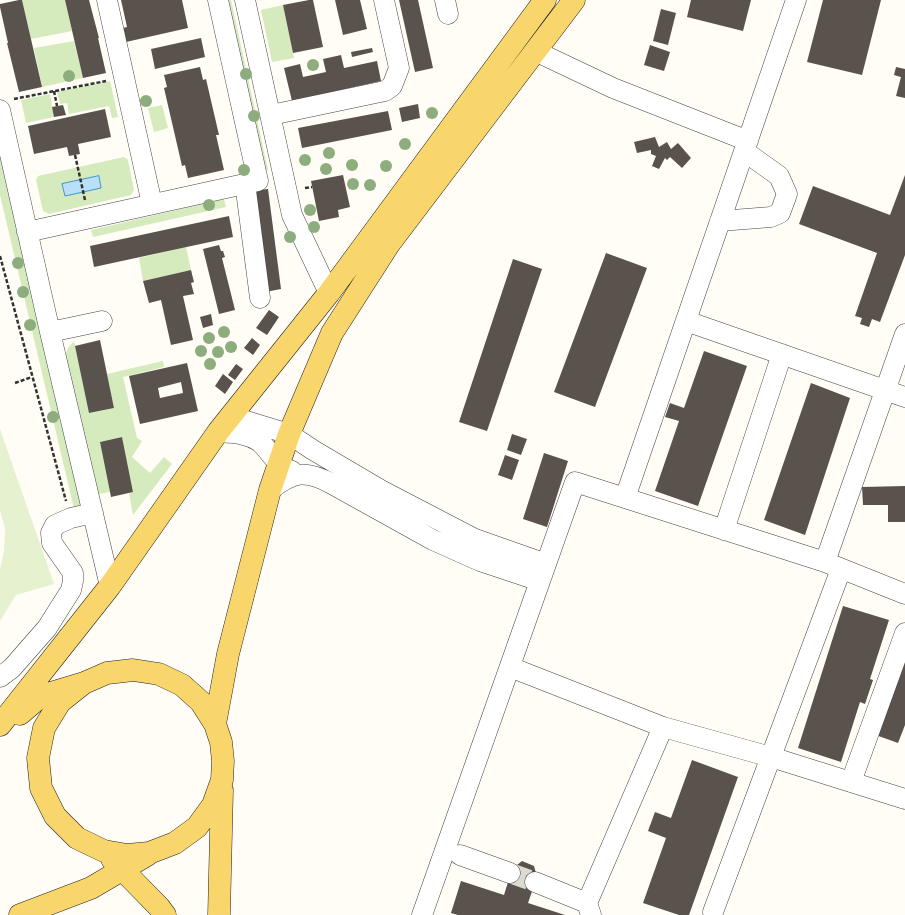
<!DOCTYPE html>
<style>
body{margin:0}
canvas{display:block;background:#fffdf5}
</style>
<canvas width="905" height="915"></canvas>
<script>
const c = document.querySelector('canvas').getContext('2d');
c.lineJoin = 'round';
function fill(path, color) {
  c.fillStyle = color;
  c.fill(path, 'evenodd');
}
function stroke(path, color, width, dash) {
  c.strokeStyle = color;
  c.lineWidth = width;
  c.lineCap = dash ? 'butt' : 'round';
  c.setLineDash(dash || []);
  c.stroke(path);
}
const green = new Path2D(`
 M22 0H65L72 31 31 39Z
 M224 0H231L268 170 262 171Z
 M283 5 294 58 272 62 261 10Z
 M74 41 83 78 42 87 34 48Z
 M110 81 118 117 112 118 109 106 69 114 67 103 60 104 57 92Z
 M50 94 54 117 26 123 21 100Z
 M162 105 168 128 154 132 148 108Z
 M0 146 85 511 75 513 0 195Z
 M124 157 128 160 134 190 131 195 49 214 43 211 36 180 38 176Z
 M224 199 226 207 93 237 91 230Z
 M186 247 191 270 143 281 139 258Z
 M74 341 90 413 114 408 107 374 163 361 164 367 123 377 137 438 142 441 132 457 150 473 164 457 172 464 133 515 129 493 133 492 122 437 100 442 110 492 99 494 65 357 68 348Z`);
const pitch = new Path2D(`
 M0 429 54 584 16 595 0 621V570L4 551 5 529 0 510Z`);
const water = new Path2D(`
 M99 176 101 188 65 196 62 184Z`);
const building = new Path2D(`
 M19 0H22L42 87 19 92 7 43H8L0 7V4Z
 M65 0H89L99 38H98L106 73 83 78Z
 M121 0H182L188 28 126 42 123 28 127 27Z
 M309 0H313L323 47 293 53 283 5Z
 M335 0H360L367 29 343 35Z
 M399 0H418L433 68 415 72Z
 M691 0H751L743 31 687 17Z
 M823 0H881L862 75 807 62Z
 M661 9 676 13 668 45 653 41Z
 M201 38 205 57 155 69 151 49Z
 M650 45 670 52 664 71 644 65Z
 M372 48 373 52 352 57 351 52Z
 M341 55 344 68 377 61 381 81 292 101 284 68 300 64 303 77 326 72 323 59Z
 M200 67 203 80 206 79 219 135H216L224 170 188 178 185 165 182 166 164 88 167 87 164 75Z
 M896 67 905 69V98L896 96 901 77 894 75Z
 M418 104 420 118 402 122 399 108Z
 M63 105 66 115 54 117 52 107Z
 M105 109 111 137 78 144 80 154 69 156 67 147 34 154 28 126Z
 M388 111 392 130 302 148 298 128Z
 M655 137 659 147 667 142 671 149 678 143 691 158 682 168 670 157 667 160 665 158 659 169 652 166 656 156 651 154V150L637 153 634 142Z
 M343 175 350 207 338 210 339 217 319 221 311 181Z
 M905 175V255L880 322 872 319 869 327 860 324 862 318 855 316 877 253 799 224 813 186 890 215Z
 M268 189 281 289 265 292 252 191Z
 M229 216 233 237 94 267 90 246Z
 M219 245 221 251H223L225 257 222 258 235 310 219 314 203 249Z
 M606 253 647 268 595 407 554 392Z
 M513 259 542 269 487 431 459 422Z
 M191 270 194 282 191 283 194 294 183 296 193 340 171 345 161 300 149 303 143 281Z
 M269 310 279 317 267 335 256 328Z
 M211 314 213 325 203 328 200 317Z
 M252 338 260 345 253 355 244 348Z
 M100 340 114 408 89 413 75 346Z
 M704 351 747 366 698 506 655 491 679 421 665 417 670 403 684 408Z
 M187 363 198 411 140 424 129 376ZM181 382 183 393 160 398 158 388Z
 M236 364 243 369 235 380 228 375Z
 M223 374 233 382 225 394 215 386Z
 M811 383 850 398 805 535 764 520Z
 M512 434 527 439 521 455 507 450Z
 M122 437 133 492 111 497 100 442Z
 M544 453 568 461 547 527 523 519Z
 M505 455 519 460 512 480 498 475Z
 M905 486V522H888V505H863L862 487Z
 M843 606 889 620 870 679 873 680 865 704 860 702 841 762 798 748Z
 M900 662 905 664V725L898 743 873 734Z
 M692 760 738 777 689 915H679L643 903 666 838 648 831 655 812 671 818Z
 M522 861 534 866 537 877 528 903 565 915H458L451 913 461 881 504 895 512 869Z`);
const minorTunnel = new Path2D(`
 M510 873 535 882`);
const path = new Path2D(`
 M54 91 57 106
 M14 99 106 81
 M75 155 85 200
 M305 188 312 187
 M0 256 66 501
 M15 383 32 377`);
const minor = new Path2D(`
 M107 0 152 204
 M245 0 292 215 329 293
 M445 0 448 14
 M535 51 613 88 748 141
 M0 110 50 332 110 586
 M271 115 385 91 392 86 399 68 384 0
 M245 183 260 298
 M720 221 771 217 780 213 787 194 779 176 744 151
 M27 232 258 181 218 0
 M686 321 905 397
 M50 332 102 321
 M230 416 289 434 313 450 381 490 475 539 546 564
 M218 432C233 433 247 433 260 442 271 452 277 467 292 471
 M270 490C293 472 305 469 332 484L433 540 480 561 540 581
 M625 498 796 0
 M724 530 782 354
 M825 562 905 334
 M510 667 663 727
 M0 677 12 668 47 628 71 590 73 581V573L52 543 51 533 55 525 71 518 93 513
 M851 782 905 633
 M460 855 510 873
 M535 882 587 903
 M713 912 841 569
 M422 915 575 482 825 562 905 594
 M591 915 587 903 663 727 771 757 905 799`);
const major = new Path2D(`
 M20 714 41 696 84 683 107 673 133 670 159 674 182 685 201 702 215 724 221 742 223 761 222 780 213 805 197 827 175 843 149 853 127 855 104 851 77 838 55 816 41 788 38 758 44 728 60 702 84 683
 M215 724 228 654 270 490 289 434 332 333 389 244 574 0
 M0 725 110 586 218 432 329 293 545 0
 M112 859 159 907 165 915
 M20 915 91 888 147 855
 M219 915 222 790`);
const trees = [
 [313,65],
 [246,74],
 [69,76],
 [146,101],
 [432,113],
 [254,116],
 [405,144],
 [329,153],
 [305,160],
 [352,165],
 [386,166],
 [326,169],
 [244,170],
 [353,184],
 [370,185],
 [209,205],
 [310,210],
 [314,227],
 [290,237],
 [18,263],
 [23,292],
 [30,325],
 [224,332],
 [209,338],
 [231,347],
 [201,351],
 [218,352],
 [210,364],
 [53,417]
];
fill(green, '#d5ebbd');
fill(pitch, '#e6f2cf');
fill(water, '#b9e0f7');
stroke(water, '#3f96cf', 1);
fill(building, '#5a524d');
stroke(minorTunnel, '#dbdad3', 20, [20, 10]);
stroke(minor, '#444', 21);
stroke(major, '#222', 23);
stroke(path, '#333', 2.5, [4, 2]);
stroke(minor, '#fff', 20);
stroke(major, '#f9d66b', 22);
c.fillStyle = '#8dad7f';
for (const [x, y] of trees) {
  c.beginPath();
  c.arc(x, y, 6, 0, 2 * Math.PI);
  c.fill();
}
</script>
